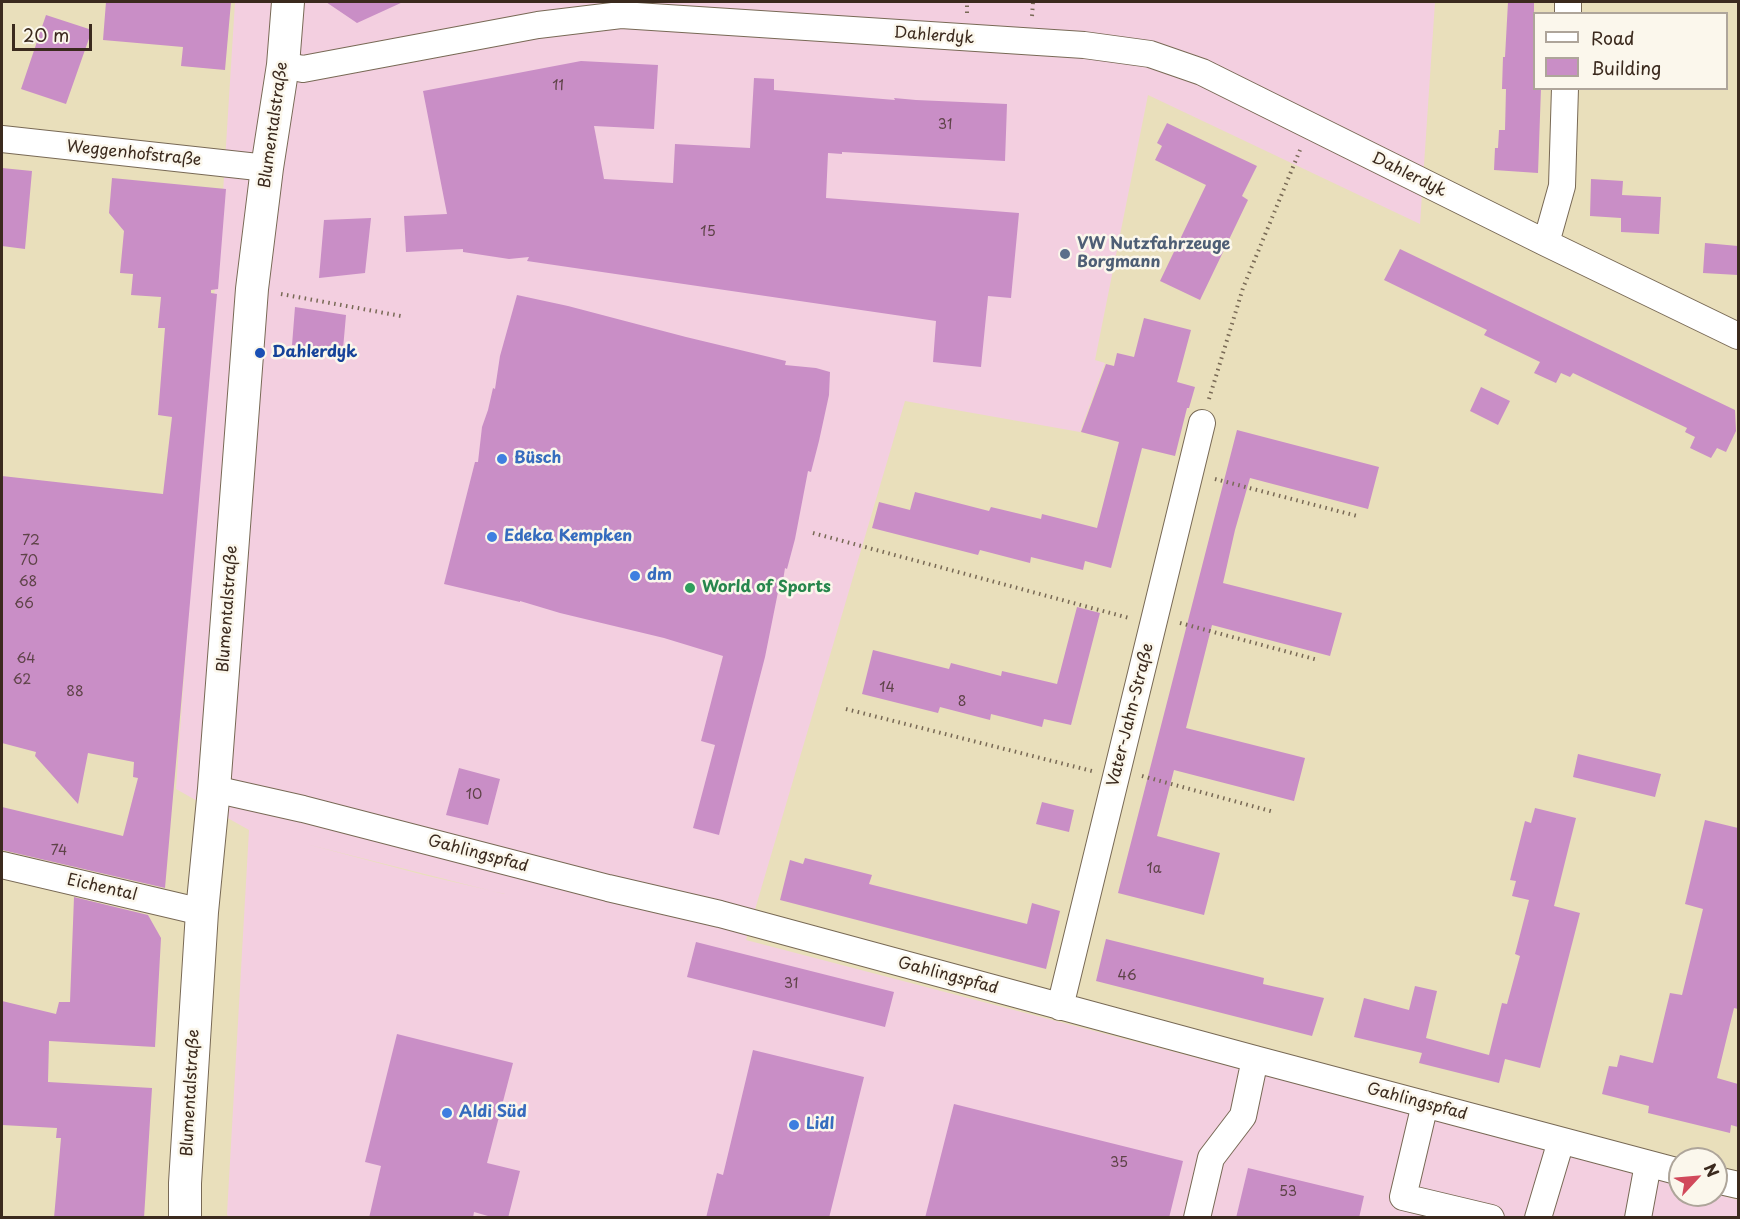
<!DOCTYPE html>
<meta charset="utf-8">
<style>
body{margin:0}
#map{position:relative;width:1740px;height:1219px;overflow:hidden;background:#e9dfbb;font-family:"Playpen Sans",sans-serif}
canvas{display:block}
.frame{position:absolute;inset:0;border:3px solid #3b2a1e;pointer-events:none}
.legend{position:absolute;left:1533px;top:12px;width:195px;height:78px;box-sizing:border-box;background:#fbf7ec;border:2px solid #aea59a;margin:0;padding:8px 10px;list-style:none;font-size:18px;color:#3b2a1e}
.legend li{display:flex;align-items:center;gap:12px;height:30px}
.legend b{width:30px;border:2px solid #aea59a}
.north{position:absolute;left:1668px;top:1147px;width:60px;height:60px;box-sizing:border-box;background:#fbf7ec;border:2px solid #aea59a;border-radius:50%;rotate:64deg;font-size:16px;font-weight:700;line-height:24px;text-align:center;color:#3b2a1e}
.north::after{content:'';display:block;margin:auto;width:21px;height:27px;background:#d1495b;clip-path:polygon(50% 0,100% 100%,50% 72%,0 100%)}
.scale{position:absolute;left:12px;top:24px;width:80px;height:27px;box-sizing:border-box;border:3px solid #3b2a1e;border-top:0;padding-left:8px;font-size:18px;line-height:21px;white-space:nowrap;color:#3b2a1e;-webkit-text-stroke:4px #fbf7ec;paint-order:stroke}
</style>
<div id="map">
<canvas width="1740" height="1219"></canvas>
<div class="frame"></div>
<ul class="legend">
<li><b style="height:8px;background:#fff"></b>Road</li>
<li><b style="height:16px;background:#c98ec6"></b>Building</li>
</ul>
<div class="north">N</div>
<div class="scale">20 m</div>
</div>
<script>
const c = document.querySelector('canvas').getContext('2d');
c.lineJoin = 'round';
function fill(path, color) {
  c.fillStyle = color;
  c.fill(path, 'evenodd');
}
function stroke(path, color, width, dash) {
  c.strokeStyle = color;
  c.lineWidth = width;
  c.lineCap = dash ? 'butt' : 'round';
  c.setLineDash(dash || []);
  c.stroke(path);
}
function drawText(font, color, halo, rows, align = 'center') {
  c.font = font + ' "Playpen Sans",sans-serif';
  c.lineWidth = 5;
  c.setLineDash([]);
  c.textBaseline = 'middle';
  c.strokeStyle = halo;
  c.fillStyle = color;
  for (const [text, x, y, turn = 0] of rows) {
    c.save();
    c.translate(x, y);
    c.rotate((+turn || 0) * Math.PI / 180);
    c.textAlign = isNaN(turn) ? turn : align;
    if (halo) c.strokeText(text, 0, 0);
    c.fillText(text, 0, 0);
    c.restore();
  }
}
const built = new Path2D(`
 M235 2H1435L1420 224 1148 95 1095 360 1105 363 1080 432 905 401 746 940 1680 1184V1195H1716V1194L1738 1200V1217H228L227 1214 249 830 176 789 196 507 223 193ZM306 844 504 894H505L424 875Z`);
const building = new Path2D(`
 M106 2H231L225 70 181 66 183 47 103 40Z
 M326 2H403L357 23Z
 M1508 2H1534V88H1541L1538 173 1494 170 1495 148H1498L1499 130H1505L1506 89H1502L1503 57H1505Z
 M46 15 92 30 66 104 21 89Z
 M581 61 658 65 654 129 594 126 604 179 673 183 675 144 750 148 754 78 774 79V90L895 100 894 98 916 100 1007 104 1005 161 842 152V154L828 153 826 198 1019 213 1011 298 988 296 981 367 933 362 936 321 527 261 529 257 509 259 463 252V249L406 252 404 216 447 214 423 91Z
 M1167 123 1257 166 1242 196 1248 200 1200 300 1160 281 1206 185 1155 160 1162 146 1157 143Z
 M2 168 32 171 25 249 2 246Z
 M112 178 226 189 218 289 211 290V293L217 294 165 888 2 850V807L123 836 138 778 133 777 134 762 88 753 78 804 35 756 36 752 2 743V476L163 494 172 417 158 415 165 328H158L161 297 131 295 133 274 120 273 124 231 109 213Z
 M1591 179 1623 181 1622 195 1661 197 1659 234 1621 232V218L1590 216Z
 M371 218 365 273 319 278 324 220Z
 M1705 243 1738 246V275L1703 273Z
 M1400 249 1735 410 1736 431 1726 452 1717 448 1711 458 1690 448 1695 437 1685 432 1687 428 1573 373 1570 377 1561 373 1556 383 1534 373 1540 362 1484 335 1487 330 1384 280Z
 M517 295 568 306 686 337 786 361 785 365 816 368 830 372 829 395 819 441 811 472 808 471 795 539 787 569 785 568 781 593 778 592 765 657 719 835 693 828 715 745 701 741 723 656 664 638 560 613 520 601V602L444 584 475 462H478L482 427 488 410 493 388 495 389 500 356Z
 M295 307 346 315 343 349 292 345Z
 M1144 318 1191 330 1177 382 1195 387 1189 408H1187L1175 456 1142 448 1111 568 1085 561 1083 570 1031 557 1030 563 980 550 978 555 872 528 879 502 910 510 915 492 989 511 991 507 1041 519 1042 514 1097 528 1119 442 1081 432 1106 364 1114 366 1117 353 1134 357Z
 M1481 387 1510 401 1498 425 1470 411Z
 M1237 430 1379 467 1368 509 1250 478 1235 530 1223 583 1342 613 1330 656 1212 625 1186 728 1305 758 1294 801 1174 770 1157 836 1220 853 1204 915 1118 893Z
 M1077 607 1100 613 1071 725 1044 719 1042 727 991 714 990 720 940 707 938 713 862 694 873 650 949 669 951 663 1001 676 1002 671 1057 684Z
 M1578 754 1661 774 1655 797 1573 777Z
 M459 768 500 779 488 825 446 815Z
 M1042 802 1074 810 1069 832 1036 824Z
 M1535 808 1576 818 1554 906 1580 913 1540 1068 1505 1059 1499 1083 1419 1063 1422 1053 1354 1037 1364 998 1409 1010 1415 986 1437 991 1426 1038 1489 1055 1502 1003 1507 1004 1520 956 1515 954 1529 900 1512 896 1516 881 1510 880 1525 821 1531 823Z
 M1705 820 1738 828V1009L1734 1008 1717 1078 1738 1084V1127L1731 1125 1730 1133 1648 1113 1649 1106 1602 1094 1609 1066 1617 1067 1620 1055 1653 1063 1670 993 1682 995 1703 909 1685 904Z
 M805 858 872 875 869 884 1027 924 1032 903 1060 911 1046 969 780 900 790 860 803 864Z
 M74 897 148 915 161 938 155 1047 49 1041 48 1082 152 1088 144 1218H54L61 1138H56L57 1128 2 1125V1001L56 1014 59 1002H70Z
 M1106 939 1264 978 1263 984 1324 998 1312 1036 1096 981Z
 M696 942 894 992 885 1027 687 977Z
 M397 1034 513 1063 487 1163 520 1171 508 1218H495L474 1212 473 1218H369L381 1166 365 1162Z
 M753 1050 864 1077 829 1218H706L717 1173 723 1175Z
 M954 1104 1183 1161 1169 1218H925Z
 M1248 1168 1364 1196 1359 1218H1236Z`);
const path = new Path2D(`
 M967 13V2
 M1032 16 1033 2
 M281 294 401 316
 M1209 399 1243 288 1300 150
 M1215 479 1357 516
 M813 533 1129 618
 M1180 623 1318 660
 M846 709 1092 771
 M1142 776 1274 812`);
const minor = new Path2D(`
 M1568 14V2
 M283 65 303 69 538 25 621 15 1084 45 1150 54 1202 72 1546 243 1738 336
 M2 139 267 168
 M1546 243 1562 186 1565 88
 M214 789 303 809 608 888 720 914 1255 1059 1680 1172
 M2 865 202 912
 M1060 1007 1202 423
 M1425 1104 1403 1197 1491 1218
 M1716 1180 1738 1185
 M1197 1218 1211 1158 1243 1116 1255 1059
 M1538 1218 1561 1141
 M1638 1218 1648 1164`);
const major = new Path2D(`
 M185 1218V1183L202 912 214 789 252 289 267 168 283 65 288 2`);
const markers = [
 [1065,254,6,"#5c6f8a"],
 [260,353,6,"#1a4fb4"],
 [502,459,6,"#3f7fe0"],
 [492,537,6,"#3f7fe0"],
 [635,576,6,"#3f7fe0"],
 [690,588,6,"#2e9e5b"],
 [447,1113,6,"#3f7fe0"],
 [794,1125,6,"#3f7fe0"]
];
const numberNames = [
 ["11",558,86],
 ["31",945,125],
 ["15",708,232],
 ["72",31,541],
 ["70",29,561],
 ["68",28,582],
 ["66",24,604],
 ["64",26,659],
 ["62",22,680],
 ["14",887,688],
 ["88",75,692],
 ["8",962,702],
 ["10",474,795],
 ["74",59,851],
 ["1a",1154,869],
 ["46",1127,976],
 ["31",791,984],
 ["35",1119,1163],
 ["53",1288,1192]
];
const streetNames = [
 ["Dahlerdyk",934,36,4],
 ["Blumentalstraße",274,125,-82],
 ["Weggenhofstraße",134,154,6],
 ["Dahlerdyk",1409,175,26],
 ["Blumentalstraße",228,609,-86],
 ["Vater-Jahn-Straße",1131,715,-76],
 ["Gahlingspfad",478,854,15],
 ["Eichental",102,888,13],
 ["Gahlingspfad",948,976,15],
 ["Blumentalstraße",191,1093,-87],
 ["Gahlingspfad",1417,1102,15]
];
const serviceNames = [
 ["VW Nutzfahrzeuge",1077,245],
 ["Borgmann",1077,263]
];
const transitNames = [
 ["Dahlerdyk",272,353]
];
const shopNames = [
 ["Büsch",514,459],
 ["Edeka Kempken",504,537],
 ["dm",647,576],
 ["Aldi Süd",459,1113],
 ["Lidl",806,1125]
];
const leisureNames = [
 ["World of Sports",702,588]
];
fill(built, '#f3cfe0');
fill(building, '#c98ec6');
stroke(minor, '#786955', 28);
stroke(major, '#786955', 34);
stroke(path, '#786955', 4, [1.5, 4.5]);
stroke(minor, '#fff', 26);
stroke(major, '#fff', 32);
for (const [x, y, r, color] of markers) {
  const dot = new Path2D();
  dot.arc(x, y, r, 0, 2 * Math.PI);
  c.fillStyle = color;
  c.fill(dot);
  stroke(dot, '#fbf7ec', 2);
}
drawText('14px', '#5e4348', null, numberNames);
drawText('16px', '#3b2a1e', '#fbf7ec', streetNames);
drawText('bold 16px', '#4e5e75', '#fbf7ec', serviceNames, 'left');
drawText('bold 16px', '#164399', '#fbf7ec', transitNames, 'left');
drawText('bold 16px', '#366cbe', '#fbf7ec', shopNames, 'left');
drawText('bold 16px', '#27864d', '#fbf7ec', leisureNames, 'left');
</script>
